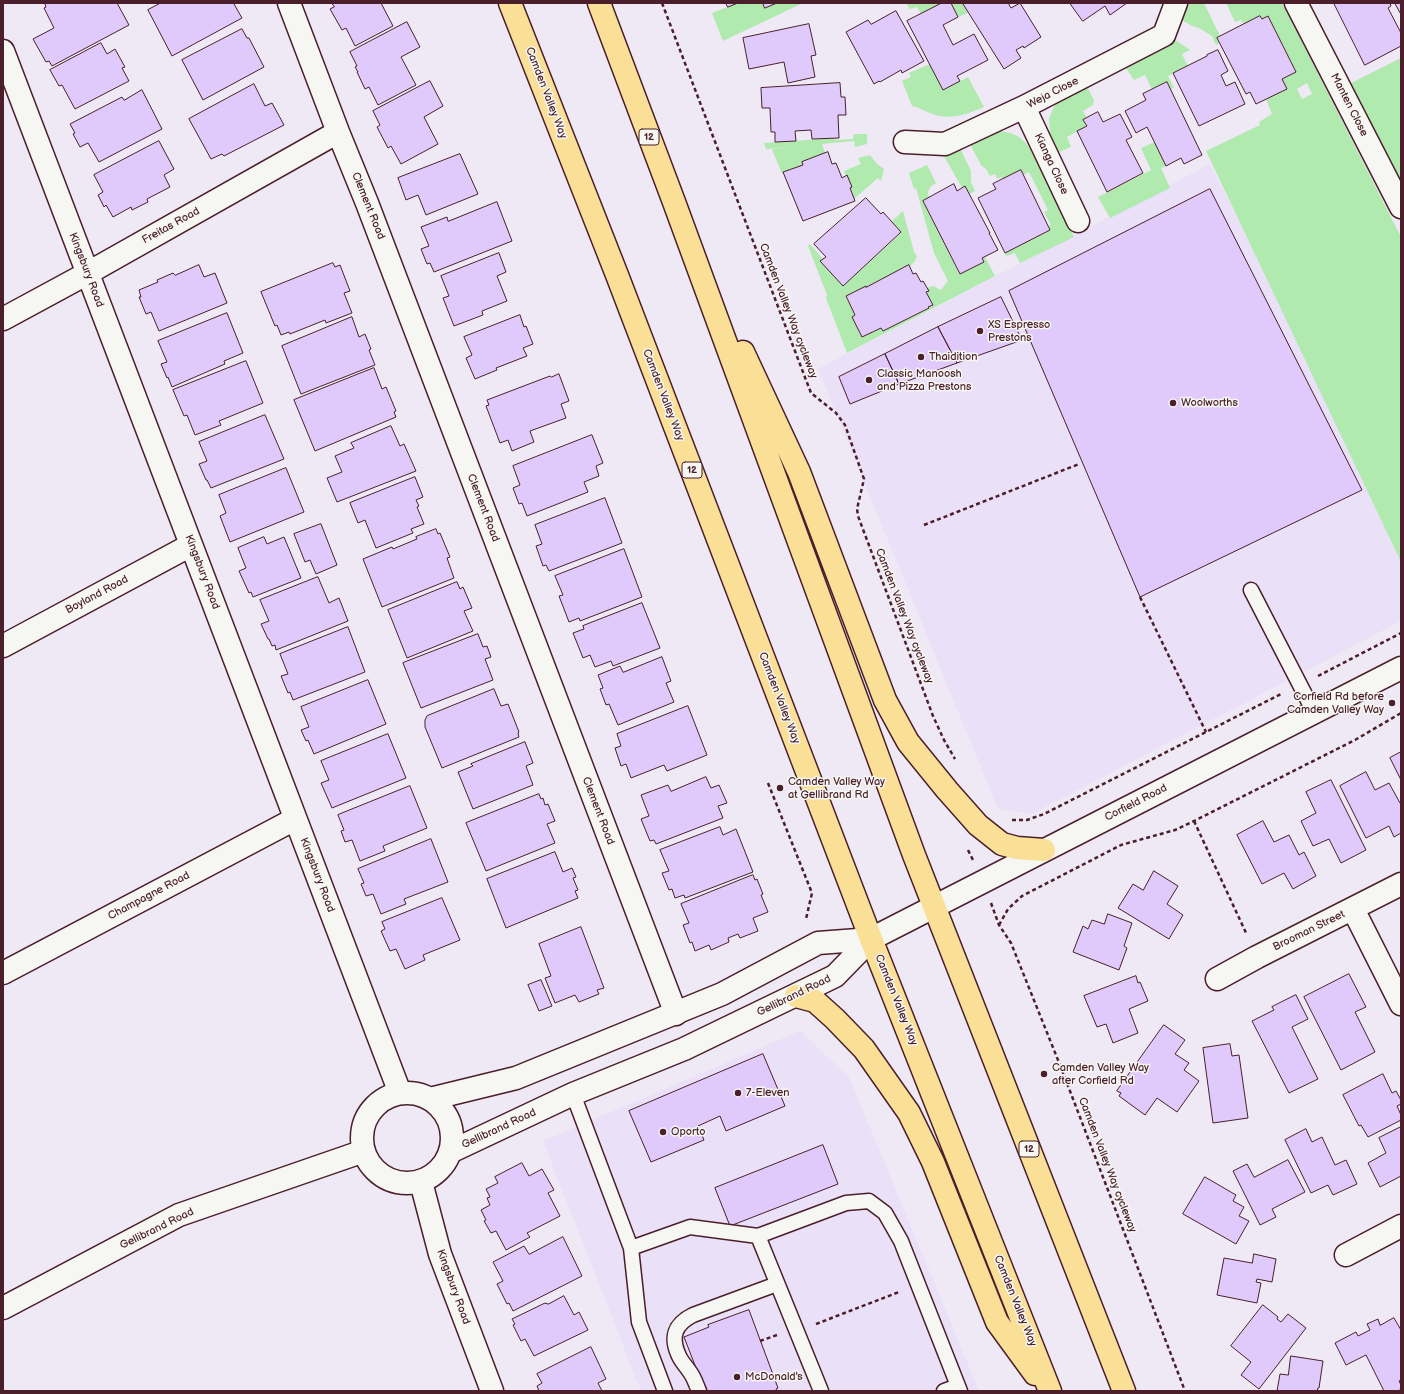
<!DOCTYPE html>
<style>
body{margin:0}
#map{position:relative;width:1404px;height:1394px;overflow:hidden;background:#efe9f5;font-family:"Balsamiq Sans",sans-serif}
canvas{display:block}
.frame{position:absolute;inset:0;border:4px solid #4a1f2b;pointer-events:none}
</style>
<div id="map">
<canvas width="1404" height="1394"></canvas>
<div class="frame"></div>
</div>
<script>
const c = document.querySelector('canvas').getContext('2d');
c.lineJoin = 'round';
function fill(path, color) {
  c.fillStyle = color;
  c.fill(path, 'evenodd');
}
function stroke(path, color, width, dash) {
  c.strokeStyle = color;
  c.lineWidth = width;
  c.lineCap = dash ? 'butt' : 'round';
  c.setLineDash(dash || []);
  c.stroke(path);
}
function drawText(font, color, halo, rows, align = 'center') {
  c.font = font + ' "Balsamiq Sans",sans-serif';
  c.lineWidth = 3;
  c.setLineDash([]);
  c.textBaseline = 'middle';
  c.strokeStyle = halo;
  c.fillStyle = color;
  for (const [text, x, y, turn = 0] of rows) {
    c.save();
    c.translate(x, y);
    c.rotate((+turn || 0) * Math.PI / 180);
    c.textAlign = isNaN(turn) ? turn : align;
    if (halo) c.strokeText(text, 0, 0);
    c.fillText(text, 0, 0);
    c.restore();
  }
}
const built = new Path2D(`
 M1210 164 1248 239 1401 562V621L1032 814 998 809 818 369Z
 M800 1031 849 1077 979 1391H641L543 1141Z`);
const green = new Path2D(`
 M738 3H763L765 7 777 3H803L723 41 712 13Z
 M906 3H942L921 14 917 7 910 9Z
 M951 3H965L963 4 968 13 958 17Z
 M1184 3H1204L1220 36 1217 38 1220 43 1216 45 1212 36 1199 28 1190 25 1177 17Z
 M1226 3H1282L1401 237V562L1206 151 1260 125 1259 122 1272 114 1266 99 1287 89 1282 79 1296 72 1268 17 1262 19 1260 16 1244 24 1241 20 1235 22ZM1307 83 1312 94 1302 99 1297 89Z
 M1167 34 1190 50 1182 54 1188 66 1168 76 1174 88 1171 89 1167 82 1152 89 1145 75 1134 80 1126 68V63Z
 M1401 58V182L1351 83Z
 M930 64 943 90 968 77 984 107C965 115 950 121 930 113 924 111 919 107 912 106L902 81 911 77 909 73Z
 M1086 85 1094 100 1093 105 1083 111 1087 118 1083 120 1087 126 1067 137 1071 147 1059 152 1050 132 1049 118 1056 103 1066 94Z
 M995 131C1011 132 1019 134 1029 147L1074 237 1020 263 1015 253 1006 256 1005 253 1050 230 1048 226 1051 225 1044 212 1048 210 1029 172 1023 175 1021 170 1003 179 1001 177 997 179 995 174 990 176 986 169 981 165 970 144Z
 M854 134H867V144L855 147 854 141 822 144 825 153 802 162 803 165 782 174 772 149 789 147 766 149 764 143 835 138 834 140 853 139Z
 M1155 142 1166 166 1161 168 1170 188 1110 218 1098 197 1151 170 1141 148Z
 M960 148 971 171V182L975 191 970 194 965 187 962 188 944 156Z
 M870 155 877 164 884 169 881 181 878 178 854 199 850 188 852 187 847 176H846L844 171 861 164 858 158Z
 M927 165 936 183 930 187 928 192 929 198 923 201 959 274 984 262 982 258 985 257 995 276 847 353 826 298 827 295 808 246 810 244 823 259 821 261 843 286 899 235 901 232 892 221 903 211 914 252 917 256 915 261 910 266 909 265 901 268 902 269 846 297 855 315 852 317 862 337 881 328 883 331 929 308 933 304 926 292 929 291 927 288 933 286 941 290 948 281 934 253 916 188 914 189 909 173Z`);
const building = new Path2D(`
 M47 3H117L129 25 52 66 49 61 46 62 33 39 54 28 44 8 46 7 45 4Z
 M161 3H235L234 4 242 18 172 56 148 10Z
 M332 3H381L393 26 355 46 346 28 342 30 330 9 334 7Z
 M726 3H738L728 7Z
 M763 3H777L765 8Z
 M942 3H951L958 17 943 25 953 45 974 34 988 60 957 76 960 81 943 90 907 21Z
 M965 3H1008L1011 8 1020 3 1041 37 1024 48 1023 46 1016 50 1021 58 1004 69 963 4Z
 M1070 3H1127L1110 15 1105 6 1083 21Z
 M1334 3H1390L1391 6 1388 8 1401 33V46L1365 65Z
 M1395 3H1401V14Z
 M896 11 924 61 902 73 901 70 880 82 879 81 874 84 846 32 868 20 871 24Z
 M1260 16 1262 19 1268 16 1296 72 1282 79 1287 89 1256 104 1250 92 1246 94 1217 38Z
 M407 22 420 47 401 57 416 85 378 105 369 87 365 89 357 72H358L355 67 357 66 350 52Z
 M809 24 816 55 811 56 815 77 788 83 784 62 749 69 743 38Z
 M242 29 247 38H249L264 67 203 100 182 60Z
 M101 43 107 54 115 49 125 67 122 68 129 81 75 109 62 85 59 86 50 70Z
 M1218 50 1228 71 1221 75 1226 86 1235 82 1245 104 1199 126 1173 73 1207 56V55Z
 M430 81 443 106 424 117 438 144 401 164 391 146 388 148 377 127 380 125 373 111Z
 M1167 82 1202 155 1184 164 1181 158 1166 166 1147 127 1136 133 1125 111 1146 100 1143 94Z
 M840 83 841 97H845L846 115H838L839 138 812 139 811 130 795 131 796 141 775 142V132H771L770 108H762L761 88Z
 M254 84 265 106 272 103 284 125 224 156 222 154 211 159 189 119Z
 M142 90 162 129 99 162 88 143 80 147 73 134 75 133 70 124 122 97 124 100Z
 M1098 112 1103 122 1120 114 1132 137 1126 140 1143 173 1107 192 1077 131 1087 126 1083 120Z
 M159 141 174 169 164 175 170 187 147 199 148 202 132 210 131 207 113 217 106 205 104 207 98 195 103 192 94 175Z
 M828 152 832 164 836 163 842 178 847 175 852 187 850 188 855 201 803 221 783 172 803 165 802 162Z
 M460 154 478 194 426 215 418 195 406 200 398 178Z
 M1021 170 1050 230 1005 253 978 198 996 189 993 184Z
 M954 184 957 191 965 186 990 233H989L998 250 982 258 984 262 960 274 923 201Z
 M1210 189 1362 490 1140 597 1009 291Z
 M866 198 881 214 883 212 901 232 843 286 820 261 826 257 814 244Z
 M497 202 512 241 434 272 430 263 427 264 421 249 429 246 421 227 447 217 448 221Z
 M499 253 506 272 497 276 507 301 482 311 483 315 454 326 443 298 449 296 441 276Z
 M333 263 335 267 340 265 350 291 344 293 352 313 326 323 325 320 290 334 289 332 281 335 277 325 275 326 261 292Z
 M199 265 204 277 215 273 227 303 159 331 151 312 146 314 139 297H141L139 290 158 282 157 280 173 273 175 275Z
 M909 265 913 274 916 273 921 282 923 281 929 291 926 292 933 305 928 307 929 308 883 331 881 328 862 337 852 317 855 315 846 296 866 286V287Z
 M1001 297 1022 340 957 363 938 327Z
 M227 313 243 353 224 361 225 364 172 387 168 377 167 378 161 364 167 362 158 341Z
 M520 315 524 327 526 326 533 344 523 348 527 356 496 368 497 370 475 379 466 358 472 355 464 337Z
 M352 317 359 337 365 334 371 349 369 350 375 365 301 394 282 346Z
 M938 327 957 363 899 384 885 354Z
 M885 354 899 384 850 404 839 377Z
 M246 361 263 403 219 421 221 425 195 435 187 415 184 416 173 390Z
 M374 368 382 389 386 387 396 411 394 412 396 417 315 451 294 400Z
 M559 374 569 401 561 404 566 418 530 431 534 442 512 451 508 440 500 443 486 406 489 405 487 400 550 376 551 377Z
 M265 415 284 459 211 488 207 480H206L199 464 207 461 199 442Z
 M391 426 400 446 404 444 416 471 337 502 327 478 342 472 335 456 354 448 351 443Z
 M592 435 603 463 596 466 599 476 584 482 588 492 527 516 522 503 519 504 513 488 520 485 513 466Z
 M286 468 304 512 230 542 220 516 226 513 219 495Z
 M415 477 423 497 416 500 419 506 417 507 424 524 411 529 413 533 376 548 365 520 358 523 350 503Z
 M605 498 622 543 549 571 546 565 543 566 536 546 542 544 535 525Z
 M321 524 337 565 316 574 310 560 305 562 294 534Z
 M436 529 438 534 440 533 450 557 447 558 454 578 382 607 363 559 392 547 393 549 417 539 416 537Z
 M264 537 267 544 284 537 301 578 253 597 251 592 249 593 239 571 246 568 238 548Z
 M624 549 642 597 580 621 579 618 569 622 559 596 563 595 555 576Z
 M318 577 329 603 339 598 348 621 276 650 275 645 272 646 269 639H268L261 624 269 621 260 600Z
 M457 582 460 589 463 587 472 608 464 611 473 631 407 658 388 610Z
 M642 603 660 648 613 666 611 661 595 667 590 655 583 658 573 633 584 629 583 626Z
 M348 627 365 672 293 700 290 692 288 693 281 676 288 674 280 654Z
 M478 634 483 647 487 646 491 657 485 659 493 680 421 708 403 663Z
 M662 657 671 681 666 683 674 702 618 725 609 704 606 705 600 689 603 688 598 675 620 666 623 672Z
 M368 680 386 724 314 754 308 740 306 741 301 730 309 727 301 707Z
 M494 689 501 706 508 704 519 732 518 733 519 737 442 768 425 727V720L427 716Z
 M688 706 707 755 667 771 664 765 631 778 626 764 621 766 615 748 621 746 617 734Z
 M388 734 406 778 332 808 321 783 329 780 321 761Z
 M525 742 533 763 526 766 533 785 473 809 458 772 473 766 471 764Z
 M1401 752V780L1390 758Z
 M1366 772 1375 790 1389 783 1400 803H1401V833L1394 837 1389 826 1366 838 1340 786Z
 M706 777 711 788 719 785 727 803 718 806 723 818 656 844 654 840 650 841 641 819 649 816 641 795 668 785 671 791Z
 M1331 780 1366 850 1341 863 1329 839 1313 846 1301 821 1316 813 1306 792Z
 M410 786 427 828 383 846 385 851 360 861 352 840 345 842 341 831 344 830 338 815Z
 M539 794 541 799 543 798 545 805 548 804 555 821 547 824 555 843 486 871 466 823Z
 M1263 821 1274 842 1289 835 1299 855 1304 852 1316 876 1293 889 1284 873 1262 884 1237 835Z
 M720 827 723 835 736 829 753 872 685 898 684 895 675 898 672 889 669 890 662 873 669 871 660 850Z
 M431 839 448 882 404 899 406 904 381 914 373 894 366 896 361 884 364 883 358 869Z
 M555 852 563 872 572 868 576 877 573 878 578 890 575 891 578 898 506 928 487 879Z
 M1154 871 1178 886 1167 904 1183 915 1169 939 1118 908 1133 884 1143 890Z
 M753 875 755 880 757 879 763 894 761 895 768 912 753 918 758 931 740 938 738 934 728 938 729 942 711 950 709 945 695 951 692 942 690 943 683 925 689 923 681 904Z
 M442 898 460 940 423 955 425 960 405 969 396 949 390 951 381 931 385 929 382 922Z
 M1108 914 1132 923 1124 946 1127 948 1119 970 1073 952 1083 926 1088 929 1092 920 1104 924Z
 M581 927 604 988 597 990 599 994 579 1002 575 995 555 1003 545 978 551 976 539 944Z
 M1349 974 1366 1007 1355 1012 1375 1052 1341 1070 1304 997Z
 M1136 976 1138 983 1140 982 1148 1001 1129 1009 1138 1033 1113 1043 1106 1024 1097 1027 1084 996Z
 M541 980 552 1006 539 1011 528 985Z
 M1296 995 1308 1019 1292 1027 1318 1079 1289 1093 1252 1021 1274 1010 1272 1007Z
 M1164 1025 1185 1040 1175 1054 1189 1063 1184 1070 1199 1081 1177 1112 1157 1098 1145 1115 1119 1096 1121 1093 1117 1091Z
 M1230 1044 1232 1056 1239 1055 1248 1118 1213 1123 1203 1048Z
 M763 1054 785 1106 726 1131 720 1116 698 1126 704 1140 651 1162 629 1111Z
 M1383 1074 1392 1093 1396 1091 1401 1100V1104L1397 1106 1401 1115V1120L1368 1137 1361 1125 1359 1126 1343 1095Z
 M1401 1127V1176L1380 1187 1368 1163 1386 1153 1379 1138Z
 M1306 1129 1312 1142 1322 1137 1335 1165 1346 1160 1357 1184 1333 1195 1328 1185 1311 1193 1285 1140Z
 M823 1145 838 1184 730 1226 715 1188Z
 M1288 1160 1305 1192 1272 1209 1276 1217 1260 1225 1233 1171 1247 1164 1254 1177Z
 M522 1163 529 1176 542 1169 554 1190 548 1193 560 1216 527 1233 530 1237 506 1250 496 1231 491 1233 484 1221 486 1220 481 1210 490 1205 487 1198 490 1197 486 1189 498 1183 495 1177Z
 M1205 1177 1236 1195 1233 1201 1244 1207 1239 1216 1249 1221 1236 1244 1183 1214Z
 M563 1237 582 1276 513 1311 509 1303 507 1304 497 1284 503 1281 493 1262 524 1246 529 1254Z
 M1254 1254 1276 1259 1272 1282 1257 1279 1256 1282 1261 1283 1257 1303 1217 1295 1224 1258 1252 1263Z
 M564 1296 574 1315 579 1312 588 1330 534 1356 525 1339 521 1341 513 1325 515 1324 512 1319 545 1303 548 1304Z
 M1263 1305 1278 1317 1277 1319 1281 1322 1288 1314 1306 1328 1259 1389 1241 1375 1251 1362 1231 1346Z
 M749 1310 778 1388 776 1389 777 1391H705L684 1337 709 1327 708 1325Z
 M1394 1318 1401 1330V1380L1399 1381 1401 1385 1400 1391H1384L1366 1355 1346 1365 1335 1343 1356 1332 1358 1336 1370 1330 1367 1324 1378 1319 1380 1325Z
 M591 1347 606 1379 598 1383 602 1391H539L537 1386 542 1383 537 1374Z
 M1291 1356 1323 1361 1319 1388H1318L1317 1391H1277L1280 1374 1288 1375Z`);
const path = new Path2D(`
 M662 3 811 393 836 413 845 425 864 479 857 509 858 516 933 716 944 740 955 759
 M924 525 1079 464
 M1140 597 1206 732
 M1318 676 1401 633
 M768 783 812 893 806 919
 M1012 820H1027L1044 814 1283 693
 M1194 821 1247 935
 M968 850 973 860
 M991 903 999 925 1011 943 1060 1065 1185 1391
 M999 925 1008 909 1022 896 1121 845 1175 830 1194 821 1355 740 1401 713
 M816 1324 899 1292
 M760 1341 777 1335`);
const service = new Path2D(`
 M1251 590 1314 712
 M573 1094 631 1248 639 1322 665 1391
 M758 1236 821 1391
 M631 1248 690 1227 758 1236 846 1203 869 1201 885 1213 901 1241 960 1391
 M699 1391C697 1386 695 1381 693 1377 689 1369 682 1363 679 1356 670 1337 675 1324 693 1315L777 1284
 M944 1391 958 1386`);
const minor = new Path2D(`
 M289 3 338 132 367 203 676 1014
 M1296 3 1401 207
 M3 51 400 1093
 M1024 107 1078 221
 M905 142 945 144 1024 107 1164 35 1176 3
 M3 319 88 273 338 132
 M3 646 191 545
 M1353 909 1401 1004
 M3 973 295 819
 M1217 979 1257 957 1401 884
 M421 1182 440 1254 492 1391
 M1346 1255 1401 1226`);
const tertiary = new Path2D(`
 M362 1138a45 45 0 1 1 90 0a45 45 0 1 1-90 0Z
 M430 1099 516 1078 722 994 818 943 871 939
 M450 1152 573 1094 684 1049 835 976 871 939 1401 668
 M3 1308 179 1215 364 1151`);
const primary = new Path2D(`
 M510 3 617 275 871 939 1050 1391
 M599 3 674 202 914 855 1124 1391
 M743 352 799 472 885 700 908 742 947 790 978 825 1002 844 1017 848 1044 850
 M796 996 815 1001 835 1019 864 1049 909 1113 933 1162 997 1322 1035 1374`);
const markers = [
 [980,331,4,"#4a1f2b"],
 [921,357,4,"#4a1f2b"],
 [869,380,4,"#4a1f2b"],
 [1173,403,4,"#4a1f2b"],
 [1392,703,4,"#4a1f2b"],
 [780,788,4,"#4a1f2b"],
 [1044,1074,4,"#4a1f2b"],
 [738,1093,4,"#4a1f2b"],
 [663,1132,4,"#4a1f2b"],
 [737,1377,4,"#4a1f2b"]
];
const shields = [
 [649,137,20],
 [692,470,20],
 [1029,1149,20]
];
const shieldNames = [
 ["12",649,137],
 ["12",692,470],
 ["12",1029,1149]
];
const streetNames = [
 ["Camden Valley Way",546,93,69],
 ["Weja Close",1053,93,-27],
 ["Manten Close",1349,105,63],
 ["Kianga Close",1051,164,65],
 ["Clement Road",368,206,68],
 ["Freitas Road",171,226,-29],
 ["Kingsbury Road",86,270,69],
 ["Camden Valley Way cycleway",788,311,69],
 ["Camden Valley Way",663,395,69],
 ["Clement Road",483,508,69],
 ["Kingsbury Road",202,572,69],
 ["Boyland Road",97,595,-28],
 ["Camden Valley Way cycleway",904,616,69],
 ["Camden Valley Way",779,698,69],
 ["Corfield Road",1136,803,-27],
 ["Clement Road",598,811,69],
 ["Kingsbury Road",317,875,69],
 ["Champagne Road",149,896,-28],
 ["Brooman Street",1309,931,-26],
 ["Gellibrand Road",794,996,-26],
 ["Camden Valley Way",896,1000,68],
 ["Gellibrand Road",499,1129,-25],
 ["Camden Valley Way cycleway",1107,1165,69],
 ["Gellibrand Road",157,1229,-26],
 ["Kingsbury Road",453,1287,70],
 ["Camden Valley Way",1015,1301,68]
];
const poiNames = [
 ["XS Espresso",988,325],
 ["Prestons",988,338],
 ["Thaidition",929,357],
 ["Classic Manoosh",877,374],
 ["and Pizza Prestons",877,387],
 ["Woolworths",1181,403],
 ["Corfield Rd before",1384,697,"right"],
 ["Camden Valley Way",1384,710,"right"],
 ["Camden Valley Way",788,782],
 ["at Gellibrand Rd",788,795],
 ["Camden Valley Way",1052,1068],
 ["after Corfield Rd",1052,1081],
 ["7-Eleven",746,1093],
 ["Oporto",671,1132],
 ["McDonald's",745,1377]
];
fill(built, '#eae0f7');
fill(green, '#b0eaae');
fill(building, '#dfcafb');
stroke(building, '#4a1f2b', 1);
stroke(service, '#4a1f2b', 17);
stroke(minor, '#4a1f2b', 25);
stroke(tertiary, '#4a1f2b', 25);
stroke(primary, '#4a1f2b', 25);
stroke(path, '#4a1f2b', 2.5, [4, 3]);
stroke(service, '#f6f6f2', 14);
stroke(minor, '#f6f6f2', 22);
stroke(tertiary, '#f6f6f2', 22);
stroke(primary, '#fadf96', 22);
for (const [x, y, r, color] of markers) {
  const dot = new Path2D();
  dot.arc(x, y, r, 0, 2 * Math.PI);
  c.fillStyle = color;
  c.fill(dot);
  stroke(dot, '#f6f6f2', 1.5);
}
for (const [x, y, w] of shields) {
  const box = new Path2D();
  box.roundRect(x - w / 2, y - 8, w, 16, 3);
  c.fillStyle = '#f6f6f2';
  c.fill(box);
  stroke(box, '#4a1f2b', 1);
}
drawText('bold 10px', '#4a1f2b', null, shieldNames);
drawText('11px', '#4a1f2b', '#f6f6f2', streetNames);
drawText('11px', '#4a1f2b', '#f6f6f2', poiNames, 'left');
</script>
